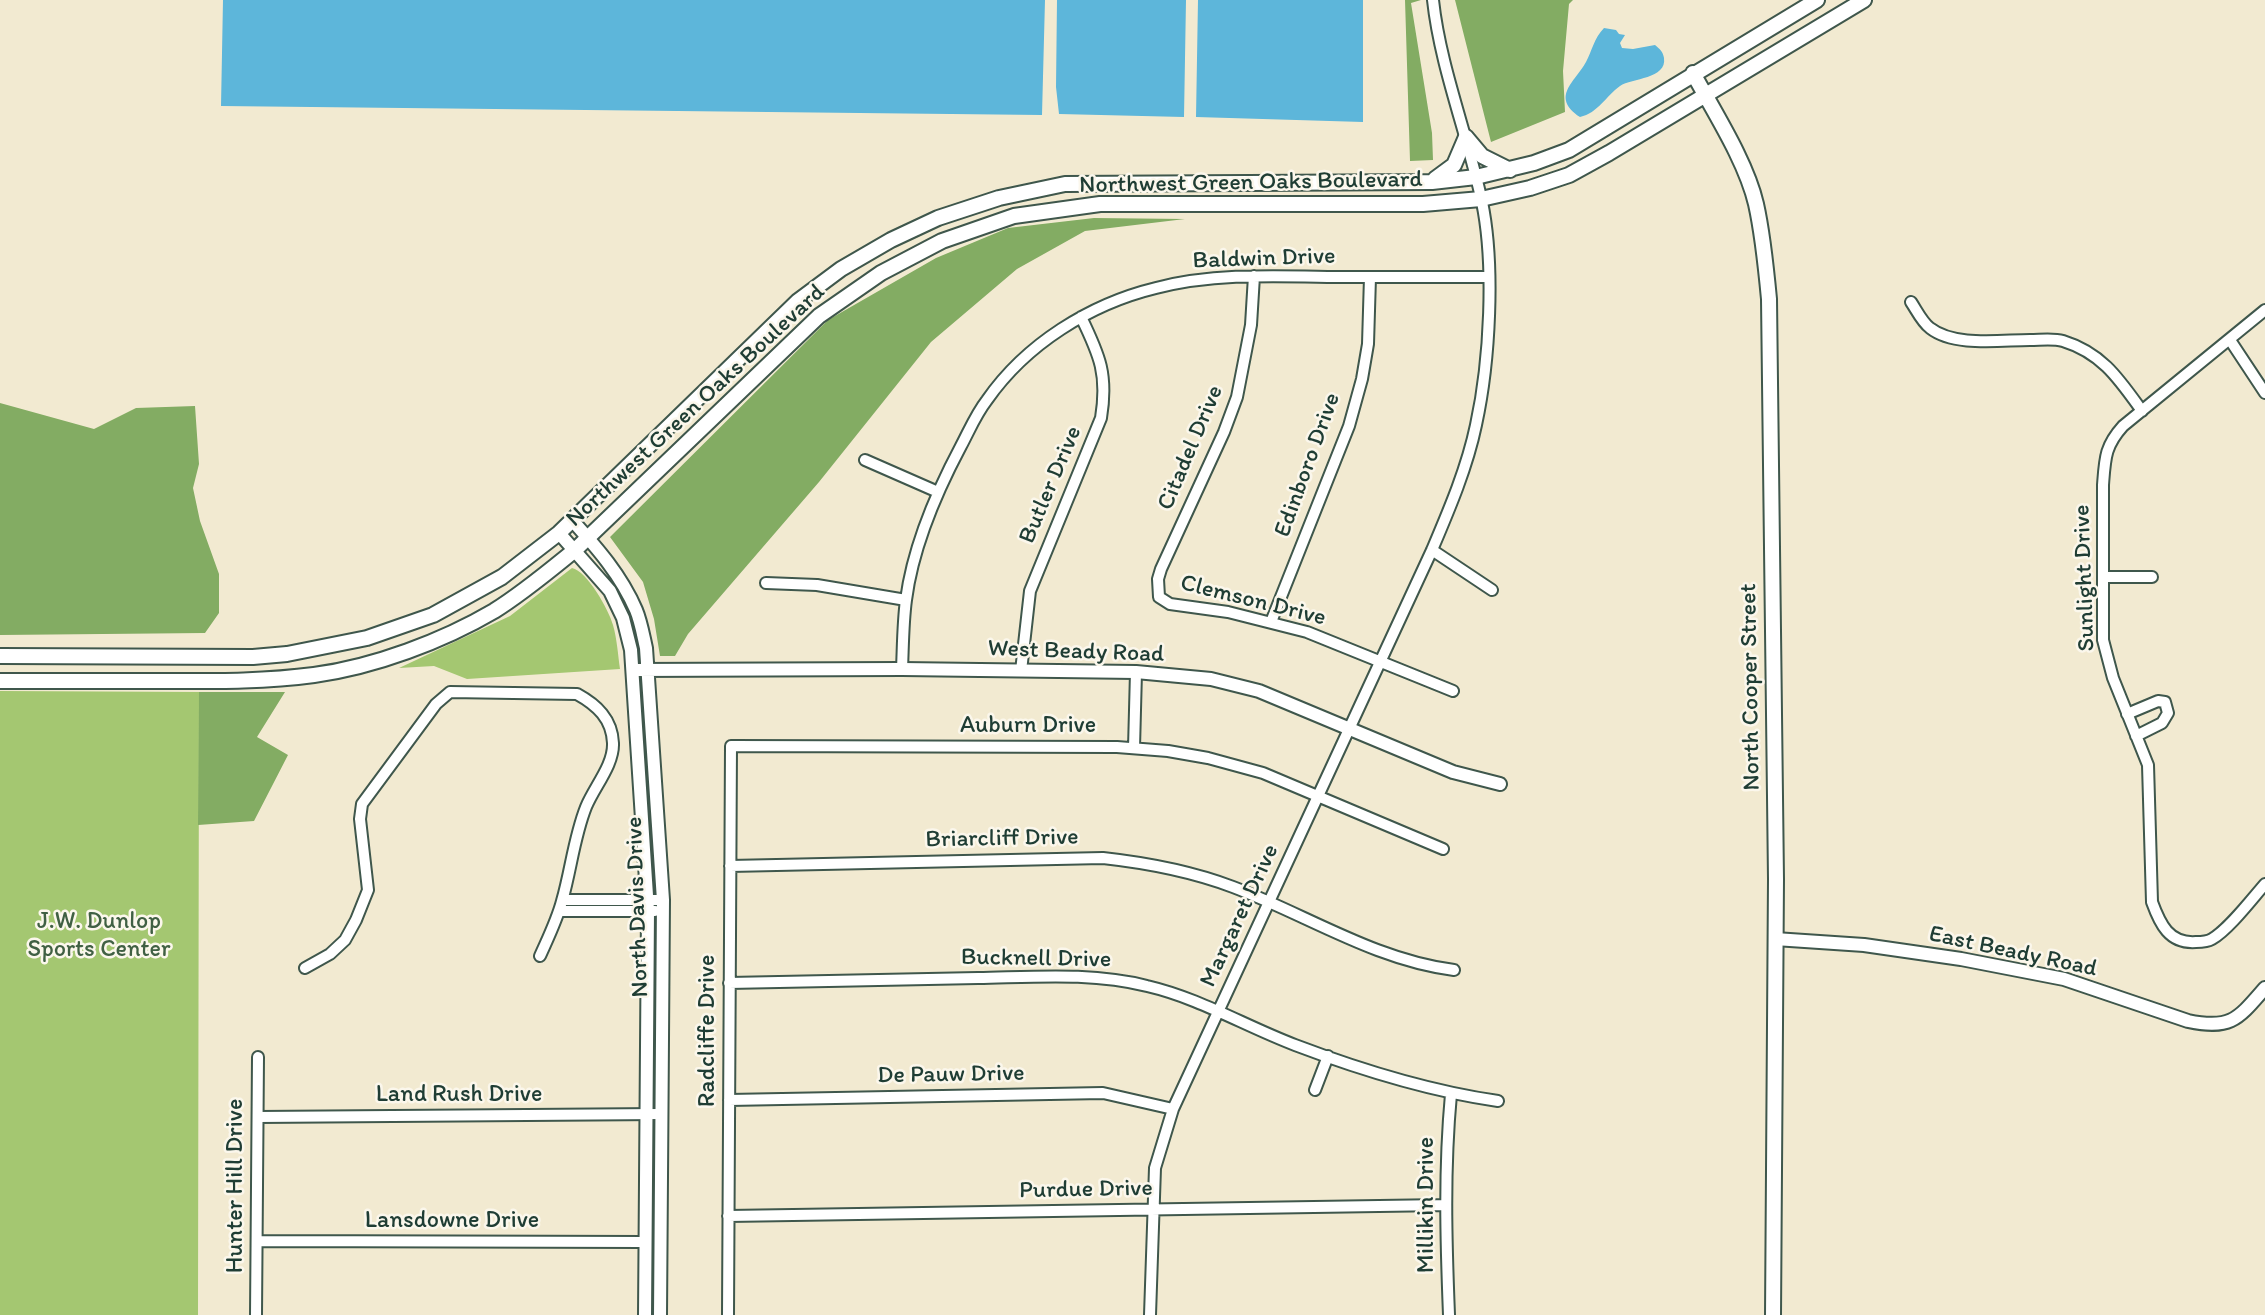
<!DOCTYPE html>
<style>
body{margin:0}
canvas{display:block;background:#f2ead1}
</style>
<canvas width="2265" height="1315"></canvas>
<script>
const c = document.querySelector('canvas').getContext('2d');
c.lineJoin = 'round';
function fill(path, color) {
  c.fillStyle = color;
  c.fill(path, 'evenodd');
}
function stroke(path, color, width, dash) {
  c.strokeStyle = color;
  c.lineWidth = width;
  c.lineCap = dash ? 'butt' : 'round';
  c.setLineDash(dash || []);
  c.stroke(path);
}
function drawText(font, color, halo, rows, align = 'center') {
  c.font = font + ' Itim,sans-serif';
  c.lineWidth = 5;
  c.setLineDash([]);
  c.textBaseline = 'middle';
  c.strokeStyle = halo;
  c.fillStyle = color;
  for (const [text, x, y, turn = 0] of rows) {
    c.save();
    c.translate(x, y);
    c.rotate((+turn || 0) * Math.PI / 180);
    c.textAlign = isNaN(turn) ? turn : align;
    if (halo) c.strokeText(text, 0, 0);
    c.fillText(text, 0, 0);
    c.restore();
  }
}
const green = new Path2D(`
 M572 568C587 571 609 610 613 625 617 639 618 655 620 669L467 679 434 666 399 668 510 616Z
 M0 691 199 692 198 1315H0Z`);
const forest = new Path2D(`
 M1405 0H1421L1411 3 1432 133 1433 160 1410 161Z
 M1455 0H1573L1569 4 1563 71 1565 112 1491 142Z
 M1094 218 1185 219 1085 231 1017 269 931 342 819 482 688 634 675 656H660L654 619 643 582 610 537 828 320 936 258 1008 228Z
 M0 403 94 429 136 408 195 406 199 464 193 488 200 521 219 574V613L205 633 0 635Z
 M199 692H285L257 737 288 755 254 821 198 825Z`);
const water = new Path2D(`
 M223 0H1045L1042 115 221 106Z
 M1057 0H1186L1184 117 1059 114 1056 87Z
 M1198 0H1363V122L1196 117Z
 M1604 28 1616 30 1619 34 1625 35 1620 43 1622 48 1633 49 1655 45C1660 49 1663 52 1664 58 1667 79 1632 78 1620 86 1606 96 1598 113 1580 117 1550 97 1575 82 1586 62 1592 51 1594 38 1604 28Z`);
const minor = new Path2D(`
 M1254 276 1251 325 1237 397 1224 432 1161 569 1158 579 1159 597 1170 604 1228 612 1307 632 1453 691
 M1911 302C1917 311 1922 322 1930 328 1954 347 2000 340 2030 340 2040 340 2053 338 2063 341 2102 353 2119 379 2142 411
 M2265 310 2123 426C2105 446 2105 458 2103 485V640L2113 678 2148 765 2152 902C2160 924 2169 944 2196 942 2201 942 2207 942 2212 939 2229 929 2251 900 2265 884
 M2230 340 2265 393
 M865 460 938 492
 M1432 550 1492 590
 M2103 577H2152
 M766 583 817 585 906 600
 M1271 622 1349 426 1362 379 1368 344 1370 277
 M902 669C903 646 903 622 906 600 913 546 936 493 961 446 969 431 976 414 987 400 1026 344 1090 304 1156 288 1214 273 1275 276 1335 277 1386 277 1437 277 1488 277
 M1021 671 1030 591 1101 418C1108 375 1100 356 1081 317
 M2127 714 2158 701 2165 702 2168 713 2162 723 2136 736
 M1134 748 1136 672
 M730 866 1103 858C1148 863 1191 871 1233 887 1307 915 1375 960 1454 970
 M563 900H663
 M560 911H655
 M305 968 330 954 345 940 356 920 368 890 360 819 362 804 436 704 450 692 577 694C597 705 612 719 613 743 614 765 594 787 586 807 574 837 571 870 562 901 557 920 548 938 540 956
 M729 983C812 981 895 980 978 978 1034 977 1093 972 1147 986 1199 998 1245 1026 1295 1045 1361 1070 1428 1091 1498 1101
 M1315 1090 1328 1056
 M729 1100 1103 1093 1173 1109
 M258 1117 661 1114
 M728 1216 1444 1205
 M258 1241 645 1242
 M256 1315 258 1057
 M728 1315 731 746 1117 747 1168 751 1208 758 1263 773 1443 849
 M1150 1315 1155 1168 1173 1109 1432 550C1449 510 1467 468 1476 425 1490 361 1495 265 1482 202 1468 136 1440 66 1433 0
 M1449 1315C1446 1239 1444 1170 1451 1094`);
const tertiary = new Path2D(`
 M572 520C597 548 621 575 636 610 641 622 643 635 646 648L663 900 660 1315
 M559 533 610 591 623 618 631 650 648 911 645 1315
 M633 670 902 669 1136 672 1211 679 1259 691 1453 772 1500 784
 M1775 939 1864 945 1961 959 2064 979 2188 1021C2231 1030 2238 1019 2265 988`);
const secondary = new Path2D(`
 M1693 73C1714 112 1746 161 1756 204 1763 235 1766 267 1769 299L1776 879 1773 1315
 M1466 137 1482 156 1510 170
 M1435 179 1454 165 1466 137
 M0 656 253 657 287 654 367 638 433 615 502 577 559 533 798 301 841 269 891 240 938 218 999 198 1065 184 1432 182 1476 177 1534 163 1569 150 1817 0
 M0 681C52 681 103 681 155 681 208 681 261 682 314 675 374 667 443 641 494 611 523 593 549 571 575 550L819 316 881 273 942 241 1014 216 1100 204H1423L1481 199 1530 188 1569 175 1609 153 1864 0`);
const streetNames = [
 ["Northwest Green Oaks Boulevard",1251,183,-1],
 ["Baldwin Drive",1264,259,-2],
 ["Northwest Green Oaks Boulevard",696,406,-43],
 ["Citadel Drive",1191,448,-67],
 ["Edinboro Drive",1308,465,-70],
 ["Butler Drive",1051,485,-67],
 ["Sunlight Drive",2085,578,-92],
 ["Clemson Drive",1253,601,14],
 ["West Beady Road",1076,652,2],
 ["North Cooper Street",1751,687,-91],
 ["Auburn Drive",1028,726],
 ["Briarcliff Drive",1002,839,-1],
 ["North Davis Drive",638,907,-92],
 ["Margaret Drive",1240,916,-65],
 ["East Beady Road",2013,952,12],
 ["Bucknell Drive",1036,959,1],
 ["Radcliffe Drive",708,1031,-90],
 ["De Pauw Drive",951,1075,-1],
 ["Land Rush Drive",459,1095],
 ["Hunter Hill Drive",236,1186,-90],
 ["Purdue Drive",1086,1190,-1],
 ["Millikin Drive",1427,1205,-90],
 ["Lansdowne Drive",452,1221]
];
const parkNames = [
 ["J.W. Dunlop",99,922],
 ["Sports Center",99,950]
];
fill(green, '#a4c771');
fill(forest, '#83ac63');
fill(water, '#5db6da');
stroke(minor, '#3f574c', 14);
stroke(tertiary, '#3f574c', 16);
stroke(secondary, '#3f574c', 18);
stroke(minor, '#fff', 10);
stroke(tertiary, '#fff', 12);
stroke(secondary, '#fff', 14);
drawText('24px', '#1f3d34', '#fbf7ec', streetNames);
drawText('24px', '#406043', '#fbf7ec', parkNames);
</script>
